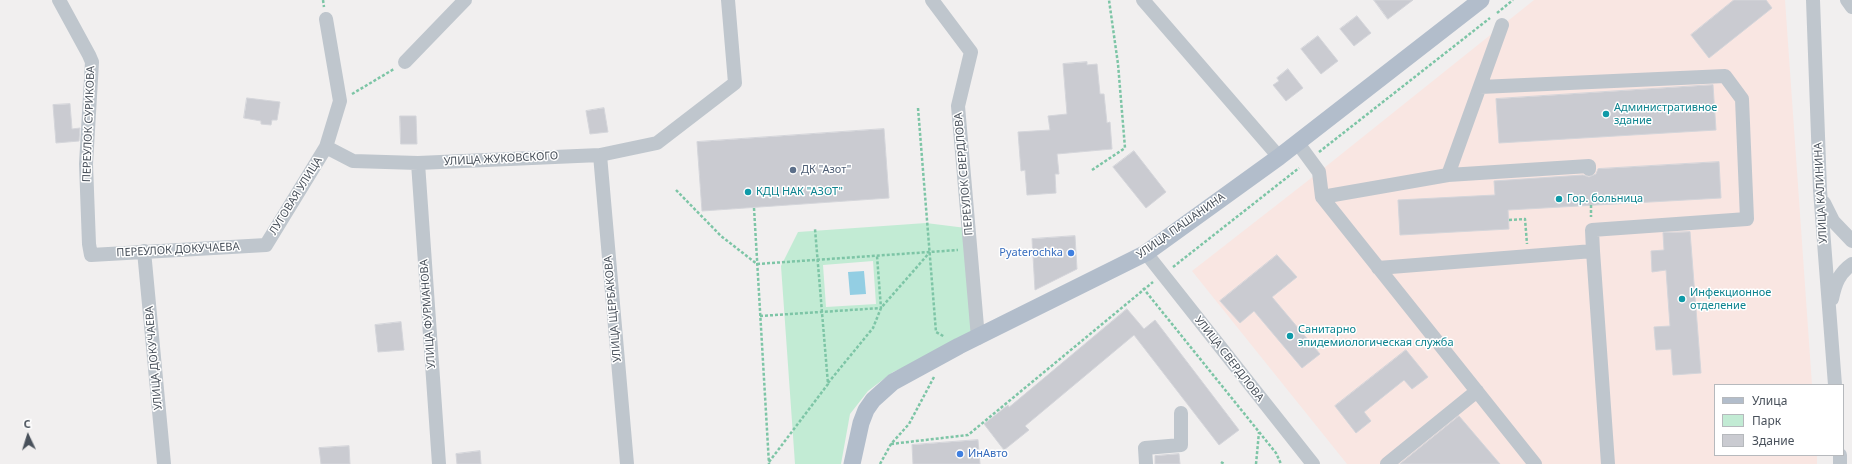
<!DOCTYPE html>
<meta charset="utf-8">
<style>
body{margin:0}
#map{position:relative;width:1852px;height:464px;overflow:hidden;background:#f1efef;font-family:"Noto Sans",sans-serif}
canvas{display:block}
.legend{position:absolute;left:1714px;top:384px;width:130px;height:72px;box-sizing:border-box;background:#fff;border:1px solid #b6b9bd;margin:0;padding:5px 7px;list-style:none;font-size:12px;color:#49515b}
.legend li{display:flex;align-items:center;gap:8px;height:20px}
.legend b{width:20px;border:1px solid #b6b9bd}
.north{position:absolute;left:8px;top:416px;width:40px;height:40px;-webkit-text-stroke:3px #fff;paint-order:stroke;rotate:356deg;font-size:11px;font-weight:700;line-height:16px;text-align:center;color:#49515b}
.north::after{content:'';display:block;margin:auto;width:14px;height:18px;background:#49515b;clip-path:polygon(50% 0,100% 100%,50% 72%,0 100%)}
</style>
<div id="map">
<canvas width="1852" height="464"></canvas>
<ul class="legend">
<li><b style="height:5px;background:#b2bdcb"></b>Улица</li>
<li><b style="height:11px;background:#c2ebd4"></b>Парк</li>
<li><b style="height:11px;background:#cacbd1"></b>Здание</li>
</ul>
<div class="north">С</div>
</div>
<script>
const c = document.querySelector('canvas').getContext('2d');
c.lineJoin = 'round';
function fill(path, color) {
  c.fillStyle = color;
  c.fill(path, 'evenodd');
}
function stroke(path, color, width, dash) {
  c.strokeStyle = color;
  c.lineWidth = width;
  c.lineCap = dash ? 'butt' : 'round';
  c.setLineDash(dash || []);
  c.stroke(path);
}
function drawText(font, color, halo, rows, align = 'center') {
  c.font = font + ' "Noto Sans",sans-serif';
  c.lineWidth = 3;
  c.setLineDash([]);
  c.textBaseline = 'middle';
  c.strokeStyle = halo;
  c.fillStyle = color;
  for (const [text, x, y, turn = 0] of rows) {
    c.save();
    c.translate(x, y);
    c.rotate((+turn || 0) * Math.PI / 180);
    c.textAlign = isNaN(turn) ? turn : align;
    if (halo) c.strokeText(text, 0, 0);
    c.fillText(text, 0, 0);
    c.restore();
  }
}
const medical = new Path2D(`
 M1534 0H1785L1812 385H1715V455H1817V464H1347L1192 271 1319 172Z`);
const green = new Path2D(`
 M926 223 966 228 973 329 953 346 893 372 868 391 850 414 841 464H795L781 266 798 232ZM873 261 876 304 826 307 823 265Z`);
const water = new Path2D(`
 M864 271 866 294 850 295 848 272Z`);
const building = new Path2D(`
 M1374 0H1413L1388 19Z
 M1734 0H1766L1772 8 1709 58 1691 35Z
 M1357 16 1371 33 1354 46 1340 29Z
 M1318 36 1338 61 1321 74 1301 49Z
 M1087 62V65L1097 64 1100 94H1104L1107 123 1110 122 1112 149 1057 154 1059 174H1055L1056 193 1027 195 1025 170 1021 171 1018 132 1050 130 1048 116 1067 114 1063 64Z
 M1288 69 1303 88 1286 101 1273 85 1279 81 1277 78Z
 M1713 85 1716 130 1499 143 1496 99Z
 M247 98 280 102 277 120H272L271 125 261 124V121L244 118Z
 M70 104 72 129 80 128 79 141 56 143 53 105Z
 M604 108 608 132 590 134 586 111Z
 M400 116H416L417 144H401Z
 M884 129 889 198 702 211 697 142Z
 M1134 151 1166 192 1146 208 1113 167Z
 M1719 162 1721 198 1508 210 1509 229 1400 235 1398 200 1495 195 1494 181 1583 175 1589 177 1596 174 1598 169Z
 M1690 232 1701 373 1673 375 1671 349 1656 350 1654 327 1670 326 1666 270 1652 272 1651 251 1664 250 1663 233Z
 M1075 236 1077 269 1035 290 1032 239Z
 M1277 255 1297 277 1272 297 1320 354 1302 368 1254 311 1240 323 1220 301Z
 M1127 309 1144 329 1155 320 1239 430 1219 445 1134 335 1025 426 1029 430 1004 450 984 424 1008 405 1009 407Z
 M401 322 404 350 378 352 375 325Z
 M1406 350 1428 377 1412 389 1404 380 1364 412 1371 421 1356 433 1335 406Z
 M1459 416 1500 464H1400Z
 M978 440 980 464H913L912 445Z
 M349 446 350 464H321L319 448Z
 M480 451 481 464H457L456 454Z
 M1179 454 1180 464H1155V456Z`);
const path = new Path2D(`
 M323 0 324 7
 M1497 13 1513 0
 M352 94 394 69
 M918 108 936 332 945 337
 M1319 152 1490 18
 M1092 170 1125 148 1118 64 1109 0
 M676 190 721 236 757 264 958 250
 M1591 205V217
 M754 208 769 464
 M1509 220 1525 219 1527 244
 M1173 267 1299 168
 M1143 288 1276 453 1281 464
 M760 316 881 308 877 256
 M828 383 873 328 881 308 930 252
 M891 444 968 435 1153 282
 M769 462 828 384 815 229
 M1221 462 1224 464
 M880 464 891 444 909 424 934 377
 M1256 464 1259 432`);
const minor = new Path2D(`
 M59 0 89 55 92 62 86 164 89 244 91 255 266 245 326 147 340 101 326 19
 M932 0 971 52 958 106 978 338
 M1143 0 1279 157
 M1813 0 1820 190 1835 385
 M1847 0 1852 7
 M405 62 465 0
 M1480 87 1725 76 1742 99 1747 219 1592 230 1593 251
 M1297 142 1319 172 1322 197 1535 464
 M326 147 353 161 418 163 600 155 657 143 735 83 728 0
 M600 155 627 464
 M418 163 439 464
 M1448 175 1502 25
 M1322 197 1448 175 1589 166V169
 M1824 203 1833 221 1852 241
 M144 251 164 464
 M1146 253 1313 464
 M1378 268 1593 251 1608 464
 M1832 299C1835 284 1839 273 1852 264
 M1840 455V464
 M1146 464 1145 448 1181 445V413
 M1387 464 1477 391`);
const major = new Path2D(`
 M852 464 861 423 866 410 873 400 893 382 959 346 1146 253 1279 157 1481 0`);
const markers = [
 [1606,114,4,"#0f9aa8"],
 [793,170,4,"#5c6f8a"],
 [748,192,4,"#0f9aa8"],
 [1559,199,4,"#0f9aa8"],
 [1071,253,4,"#3f7fe0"],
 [1682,299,4,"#0f9aa8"],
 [1290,336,4,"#0f9aa8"],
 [960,454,4,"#3f7fe0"]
];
const cultureNames = [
 ["Административное",1614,108],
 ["здание",1614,121],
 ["КДЦ НАК \"АЗОТ\"",756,192],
 ["Гор. больница",1567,199],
 ["Инфекционное",1690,293],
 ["отделение",1690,306],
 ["Санитарно",1298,330],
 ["эпидемиологическая служба",1298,343]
];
const streetNames = [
 ["ПЕРЕУЛОК СУРИКОВА",89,124,-88],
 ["УЛИЦА ЖУКОВСКОГО",501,159,-3],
 ["ПЕРЕУЛОК СВЕРДЛОВА",964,174,-95],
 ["УЛИЦА КАЛИНИНА",1821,193,-93],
 ["ЛУГОВАЯ УЛИЦА",296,196,-58],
 ["УЛИЦА ПАШАНИНА",1181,226,-35],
 ["ПЕРЕУЛОК ДОКУЧАЕВА",178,250,-3],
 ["УЛИЦА ЩЕРБАКОВА",613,309,-95],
 ["УЛИЦА ФУРМАНОВА",428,314,-94],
 ["УЛИЦА ДОКУЧАЕВА",154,358,-95],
 ["УЛИЦА СВЕРДЛОВА",1229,359,52]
];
const serviceNames = [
 ["ДК \"Азот\"",801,170]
];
const shopNames = [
 ["Pyaterochka",1063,253],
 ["ИнАвто",968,454,"left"]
];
fill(medical, '#f9e6e2');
fill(green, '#c2ebd4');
fill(water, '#93cee3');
fill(building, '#cacbd1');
stroke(building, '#d4d5da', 1);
stroke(path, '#7dc5a6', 2.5, [3, 2]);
stroke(minor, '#bfc6cd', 14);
stroke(major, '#b2bdcb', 17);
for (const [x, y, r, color] of markers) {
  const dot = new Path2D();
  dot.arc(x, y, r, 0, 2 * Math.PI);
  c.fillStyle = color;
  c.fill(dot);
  stroke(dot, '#fff', 1.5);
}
drawText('11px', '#0d838f', '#fff', cultureNames, 'left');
drawText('11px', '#49515b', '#fff', streetNames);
drawText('11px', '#4e5e75', '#fff', serviceNames, 'left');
drawText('11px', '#366cbe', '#fff', shopNames, 'right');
</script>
